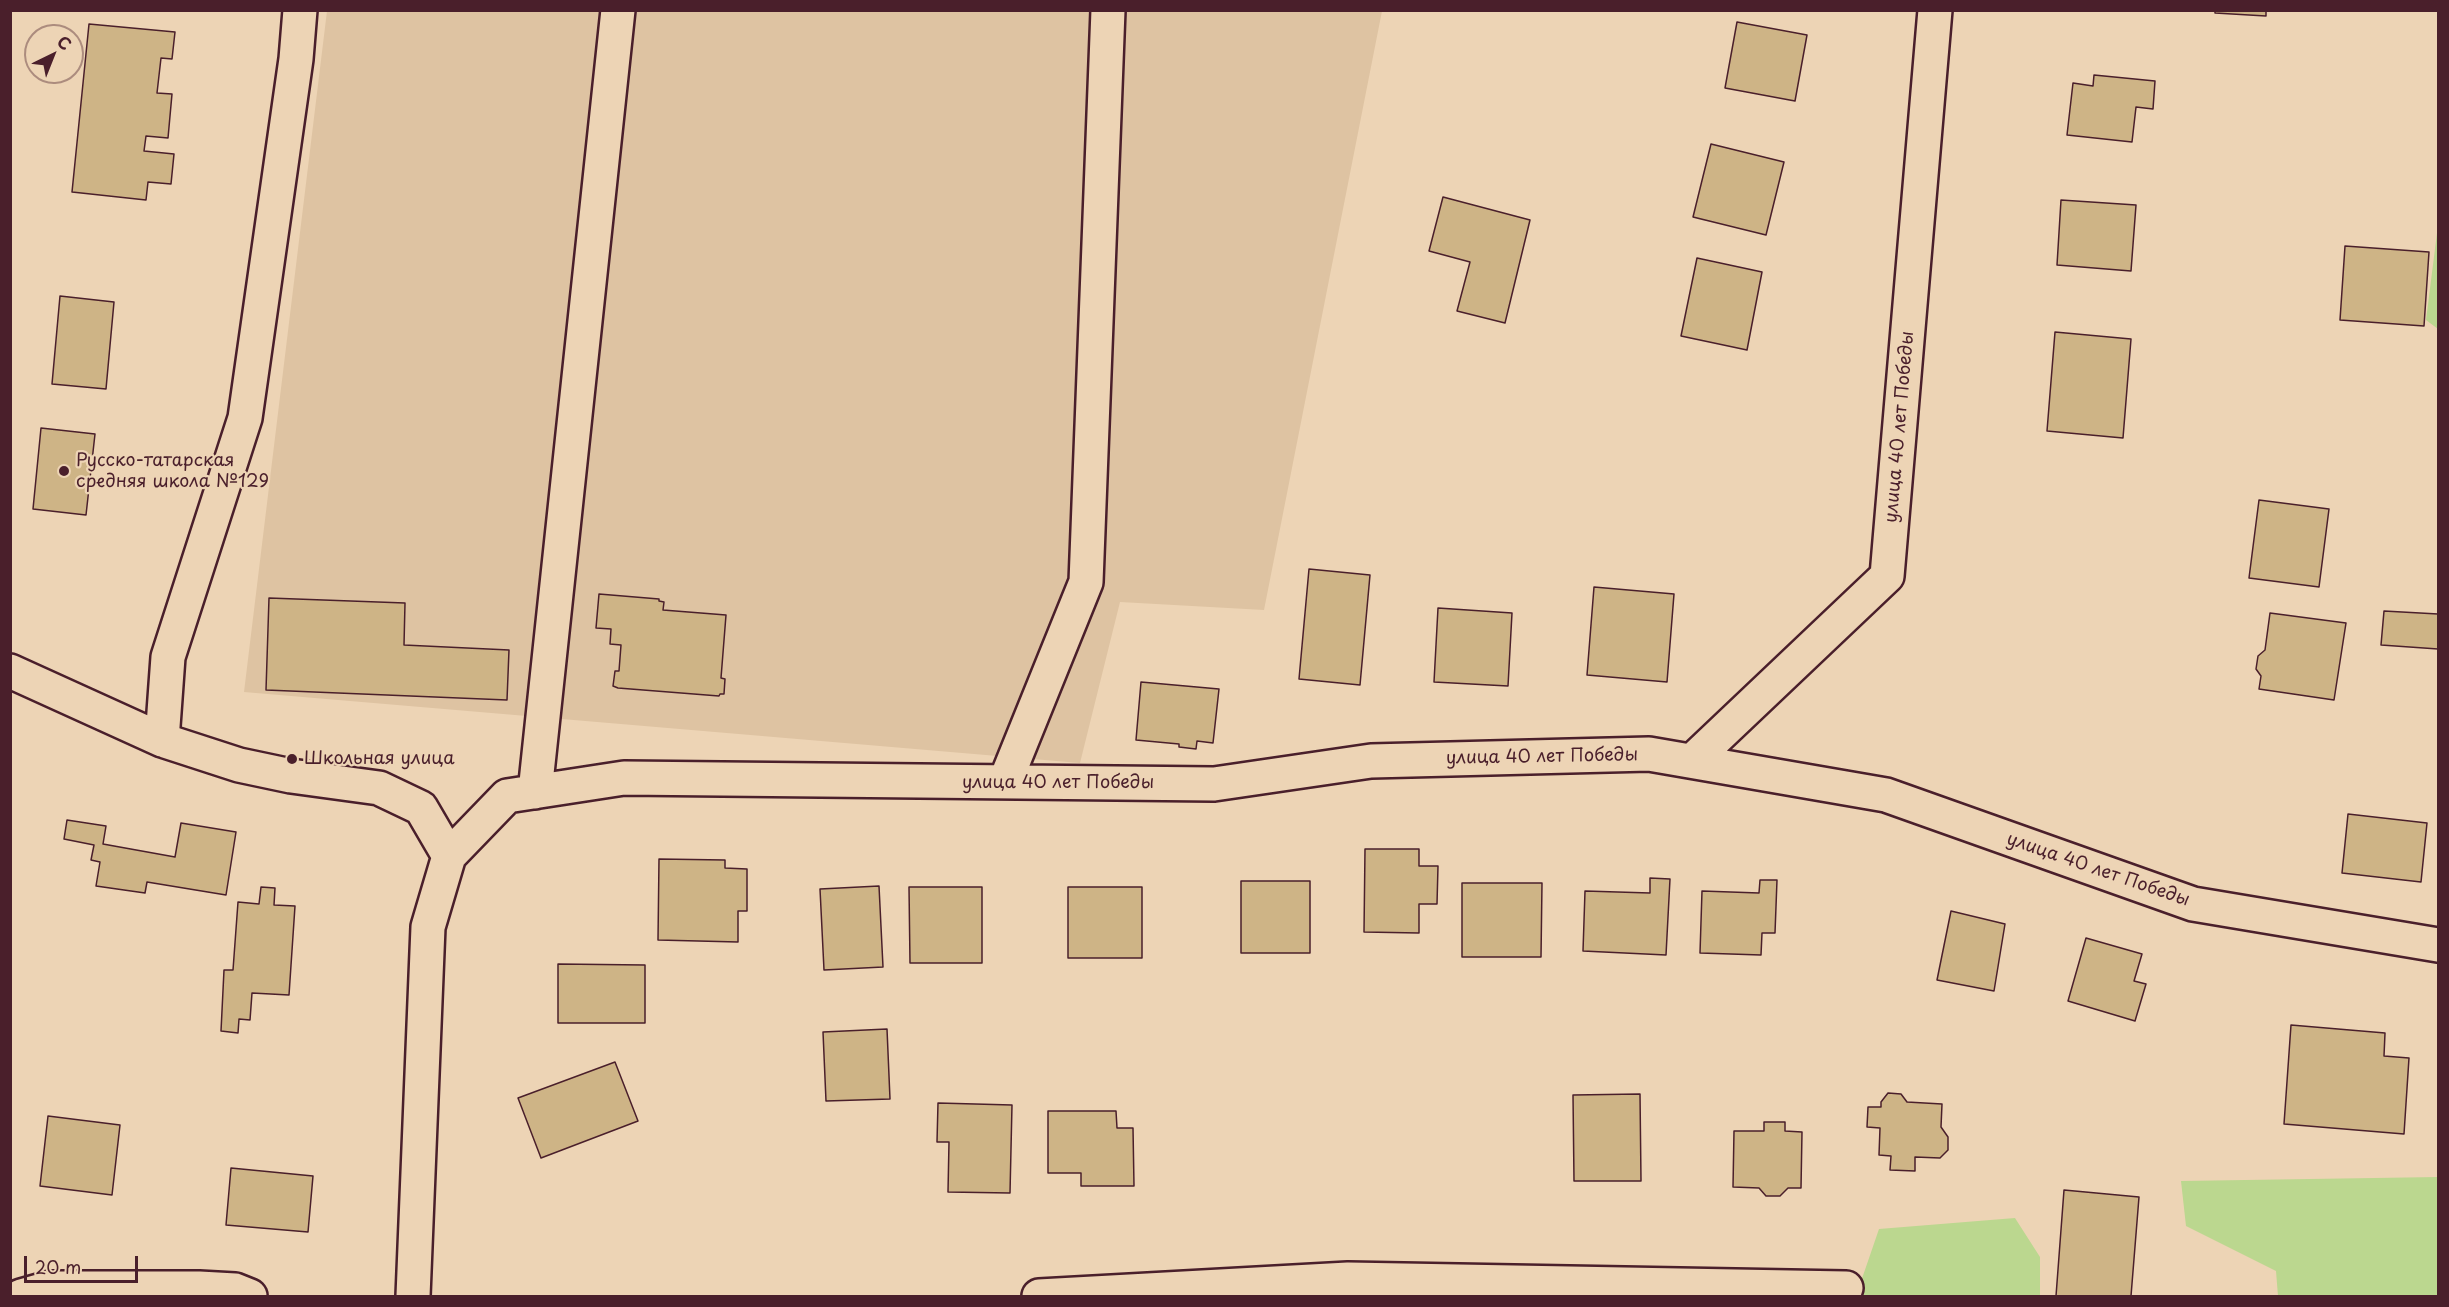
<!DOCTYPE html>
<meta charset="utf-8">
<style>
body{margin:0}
#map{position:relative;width:2449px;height:1307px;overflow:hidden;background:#edd4b5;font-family:"Playpen Sans",sans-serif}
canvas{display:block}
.frame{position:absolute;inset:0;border:12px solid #4a1f2b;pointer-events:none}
.north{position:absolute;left:24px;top:24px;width:60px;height:60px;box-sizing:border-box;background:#edd4b5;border:2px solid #ac8c7e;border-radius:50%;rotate:43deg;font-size:16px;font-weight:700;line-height:24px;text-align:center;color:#4a1f2b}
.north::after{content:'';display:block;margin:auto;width:21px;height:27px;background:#4a1f2b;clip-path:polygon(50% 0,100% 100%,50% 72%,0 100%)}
.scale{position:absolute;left:24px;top:1256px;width:114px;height:27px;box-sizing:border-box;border:3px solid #4a1f2b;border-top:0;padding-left:8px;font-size:18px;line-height:21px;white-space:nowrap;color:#4a1f2b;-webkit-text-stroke:4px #edd4b5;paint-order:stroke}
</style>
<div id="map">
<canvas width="2449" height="1307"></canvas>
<div class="frame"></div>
<div class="north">С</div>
<div class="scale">20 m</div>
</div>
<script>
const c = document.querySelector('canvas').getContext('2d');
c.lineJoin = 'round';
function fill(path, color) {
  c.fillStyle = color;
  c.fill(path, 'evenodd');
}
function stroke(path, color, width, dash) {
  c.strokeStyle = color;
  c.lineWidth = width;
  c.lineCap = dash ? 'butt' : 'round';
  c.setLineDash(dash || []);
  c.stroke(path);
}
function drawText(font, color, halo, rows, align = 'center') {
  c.font = font + ' "Playpen Sans",sans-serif';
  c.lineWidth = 4.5;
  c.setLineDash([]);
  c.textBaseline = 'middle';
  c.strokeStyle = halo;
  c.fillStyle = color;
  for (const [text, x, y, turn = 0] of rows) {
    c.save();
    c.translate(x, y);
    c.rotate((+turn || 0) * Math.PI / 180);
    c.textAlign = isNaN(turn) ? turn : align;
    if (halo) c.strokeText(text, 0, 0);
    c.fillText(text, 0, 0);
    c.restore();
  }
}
const built = new Path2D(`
 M327 11H1382L1264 610 1120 602 1080 763 244 692Z`);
const green = new Path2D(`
 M2438 225V329L2426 320Z
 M2438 1177V1296H2278L2276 1271 2186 1226 2181 1181Z
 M2015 1218 2040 1257V1296H1856L1879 1229Z`);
const building = new Path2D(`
 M2215 10H2266V16L2215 13Z
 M1737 22 1807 35 1795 101 1725 88Z
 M89 24 175 32 172 59 161 58 157 93 172 94 168 138 146 136 144 151 174 154 171 184 148 182 146 200 72 192Z
 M2094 75 2155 81 2153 109 2136 107 2132 142 2067 135 2073 83 2093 86Z
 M1711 144 1784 162 1766 235 1693 217Z
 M1443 197 1530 220 1505 323 1457 311 1470 262 1429 251Z
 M2061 200 2136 205 2131 271 2057 265Z
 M2345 246 2429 252 2424 326 2340 320Z
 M1697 258 1762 272 1747 350 1681 336Z
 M60 296 114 302 106 389 52 384Z
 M2055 332 2131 339 2123 438 2047 431Z
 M41 428 95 434 86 515 33 509Z
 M2259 500 2329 509 2319 587 2249 578Z
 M1309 569 1370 575 1360 685 1299 679Z
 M1594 587 1674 594 1667 682 1587 675Z
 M599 594 659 599V601L664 602 663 610 726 615 721 678 725 679 724 694H720L719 696 618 688 613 686 615 671H619L621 645 610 644 611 629 596 628Z
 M269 598 405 603 404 645 509 650 507 700 266 690Z
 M1438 608 1512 613 1508 686 1434 682Z
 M2384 611 2438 614V649L2381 645Z
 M2270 613 2346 623 2334 700 2259 689 2261 676 2256 669 2258 656 2265 650Z
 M1141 682 1219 689 1213 743 1197 741 1196 749 1179 747V744L1136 740Z
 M2348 814 2427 823 2421 882 2342 873Z
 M67 820 106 826 103 844 175 857 181 823 236 832 226 895 147 882 145 893 96 886 100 862 91 860 94 845 64 839Z
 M1365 849H1419V866H1438L1437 904H1419V933L1364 932Z
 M659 859 725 860V868L747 869V911H738V942L658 940Z
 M1650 878 1670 879 1666 955 1583 951 1585 891 1650 893Z
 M1760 880H1777L1775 933H1762L1761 955 1700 953 1702 891 1759 893Z
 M1241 881H1310V953H1241Z
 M1462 883H1542L1541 957H1462Z
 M879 886 883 967 824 970 820 889Z
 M261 887 275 888 274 905 295 906 289 995 252 993 250 1020 239 1019 238 1033 221 1031 224 970H233L238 902 259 904Z
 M909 887H982V963H910Z
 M1068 887H1142V958H1068Z
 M1951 911 2005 924 1994 991 1937 980Z
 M2086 938 2142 954 2134 981 2146 984 2135 1021 2068 1001Z
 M558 964 645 965V1023H558Z
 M2291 1025 2385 1033 2384 1056 2409 1058 2404 1134 2284 1124Z
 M887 1029 890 1099 826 1101 823 1032Z
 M615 1062 638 1121 541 1158 518 1098Z
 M1888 1093 1901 1094 1907 1102 1942 1104 1941 1127 1948 1137V1150L1940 1158 1915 1157V1171L1890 1170 1891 1156 1879 1155 1880 1128 1867 1127 1868 1107H1881V1102Z
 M1640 1094 1641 1181H1574L1573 1095Z
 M938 1103 1012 1105 1010 1193 948 1192 949 1142H937Z
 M1048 1111H1116L1117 1128H1133L1134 1186H1081V1173H1048Z
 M48 1116 120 1125 112 1195 40 1186Z
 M1764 1122H1785V1131L1802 1132 1801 1188H1788L1780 1196H1766L1759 1188 1733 1187 1734 1131H1764Z
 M231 1168 313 1176 308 1232 226 1225Z
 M2064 1190 2139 1197 2131 1296H2056Z`);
const minor = new Path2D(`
 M10 671 162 740 239 765 291 776 379 788 421 808 449 856 428 927 413 1296
 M162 740 168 657 245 418 296 59 300 10
 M1692 761 1887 576 1935 10
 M1005 782 1086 582 1108 10
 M535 792 618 10
 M449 856 507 796 624 778 1214 784 1371 761 1649 754 1886 795 2193 904 2438 945
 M21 1296 49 1288H199L235 1290 250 1296
 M1039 1296 1348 1279 1846 1288`);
const markers = [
 [64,471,6,"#4a1f2b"],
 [292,759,6,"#4a1f2b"]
];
const streetNames = [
 ["улица 40 лет Победы",1900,427,-85],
 ["улица 40 лет Победы",1542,757,-1],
 ["улица 40 лет Победы",1058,783],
 ["улица 40 лет Победы",2098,870,19]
];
const poiNames = [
 ["Русско-татарская",76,461],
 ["средняя школа №129",76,482],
 ["Школьная улица",304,759]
];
fill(built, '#dec3a2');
fill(green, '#bbd78f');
fill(building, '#ceb486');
stroke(building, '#4a1f2b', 1.5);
stroke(minor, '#4a1f2b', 38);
stroke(minor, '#edd4b5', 33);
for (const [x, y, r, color] of markers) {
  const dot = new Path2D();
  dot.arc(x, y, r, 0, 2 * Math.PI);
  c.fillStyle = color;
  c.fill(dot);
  stroke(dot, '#edd4b5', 2);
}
drawText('18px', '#4a1f2b', '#edd4b5', streetNames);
drawText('18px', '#4a1f2b', '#edd4b5', poiNames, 'left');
</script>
